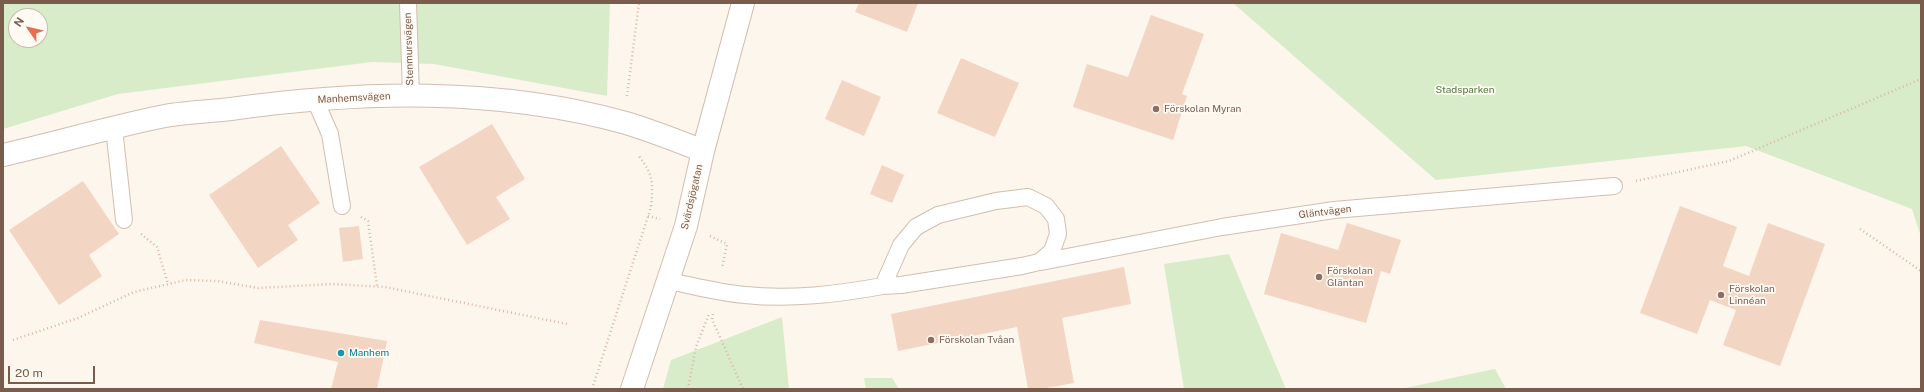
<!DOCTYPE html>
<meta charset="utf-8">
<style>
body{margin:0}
#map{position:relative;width:1924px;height:392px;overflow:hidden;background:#fdf6ec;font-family:"Public Sans",sans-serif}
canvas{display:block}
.frame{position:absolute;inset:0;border:4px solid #7a5c4d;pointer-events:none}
.north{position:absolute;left:8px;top:8px;width:40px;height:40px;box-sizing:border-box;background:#fffaf3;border:1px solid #cabbb1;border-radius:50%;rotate:304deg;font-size:11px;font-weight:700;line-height:16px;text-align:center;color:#7a5c4d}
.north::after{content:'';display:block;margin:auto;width:14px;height:18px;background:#e76f51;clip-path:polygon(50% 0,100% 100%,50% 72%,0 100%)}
.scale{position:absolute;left:8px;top:366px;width:87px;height:18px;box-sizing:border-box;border:2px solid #7a5c4d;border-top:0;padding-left:5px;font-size:12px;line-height:14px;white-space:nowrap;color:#7a5c4d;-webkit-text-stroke:3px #fffaf3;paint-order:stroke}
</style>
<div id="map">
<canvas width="1924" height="392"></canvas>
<div class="frame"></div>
<div class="north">N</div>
<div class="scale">20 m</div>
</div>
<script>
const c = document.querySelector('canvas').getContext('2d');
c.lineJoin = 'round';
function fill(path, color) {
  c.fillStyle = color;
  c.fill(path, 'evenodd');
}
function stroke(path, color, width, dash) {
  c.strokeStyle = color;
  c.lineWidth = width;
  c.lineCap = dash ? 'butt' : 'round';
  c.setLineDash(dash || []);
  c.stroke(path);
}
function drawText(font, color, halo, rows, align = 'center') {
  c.font = font + ' "Public Sans",sans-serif';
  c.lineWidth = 3.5;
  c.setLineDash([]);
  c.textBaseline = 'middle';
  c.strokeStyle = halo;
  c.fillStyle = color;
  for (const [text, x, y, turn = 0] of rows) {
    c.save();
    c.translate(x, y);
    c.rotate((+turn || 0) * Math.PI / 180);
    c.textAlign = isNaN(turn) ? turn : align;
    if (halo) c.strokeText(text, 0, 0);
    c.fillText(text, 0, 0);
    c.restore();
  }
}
const green = new Path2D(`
 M3 3H610L607 96 434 64 372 62 118 94 3 129ZM16 16H40V40H16Z
 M1233 3H1921V237L1912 209 1746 146 1436 180Z
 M1229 254 1286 389H1184L1164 264Z
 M782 317 789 389H663L671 360Z
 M1495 369 1506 389H1401L1494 369Z
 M864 378H892L899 389H866Z`);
const building = new Path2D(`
 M859 3H918L907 32 855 12Z
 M1151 15 1204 34 1182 94 1187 96 1173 140 1073 107 1087 64 1128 77Z
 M961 58 1019 83 995 137 937 113Z
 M842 80 881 97 864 136 825 119Z
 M492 124 525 179 496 197 510 219 467 245 419 167Z
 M281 146 320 203 288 225 298 240 258 268 209 195Z
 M882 165 904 175 892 203 870 194Z
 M83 181 119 234 89 255 102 276 59 305 9 230Z
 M1680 206 1737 227 1723 266 1749 276 1768 223 1825 244 1780 366 1723 345 1736 310 1710 300 1697 334 1640 313Z
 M1347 223 1401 240 1390 274 1381 271 1366 323 1264 294 1281 233 1338 250Z
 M359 226 363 259 343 262 339 228Z
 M1124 267 1131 304 1062 318 1074 383 1041 389H1028L1017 327 898 351 891 314Z
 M260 320 387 341 377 389H331L338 362 254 343Z`);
const path = new Path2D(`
 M627 96 639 3
 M1636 181 1729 161 1921 79
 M648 216 660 219
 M361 217 368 221 377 286
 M1860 229 1921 271
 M141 234 157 247 168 284
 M710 236 727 244 722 268
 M713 314 712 319 743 389
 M13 340 78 318 134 292 186 280 217 281 258 288 332 284 385 287 567 324
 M592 389 651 207C653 183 654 176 639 156
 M688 389 696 347 709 314`);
const service = new Path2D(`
 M408 3 411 96
 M315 100 330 134 342 206
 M114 128 124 220
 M1041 262 1222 227 1334 210 1614 186
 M669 281C694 286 720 293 745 295 791 300 838 294 883 286L901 245 916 227 938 215 996 201 1028 197 1046 206 1056 219 1058 234 1052 251 1039 262 1022 266 901 285 883 286`);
const tertiary = new Path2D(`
 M3 155C55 143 107 128 160 117 183 112 207 112 231 109 361 91 497 87 626 123 652 131 678 141 703 151
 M632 389 686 226 703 151 743 3`);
const markers = [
 [1156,109,4,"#8d6e63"],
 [1319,277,4,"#8d6e63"],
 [1721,295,4,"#8d6e63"],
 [931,340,4,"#8d6e63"],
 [341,353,4,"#0f9aa8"]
];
const streetNames = [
 ["Stenmursvägen",409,49,-92],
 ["Manhemsvägen",354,98,-3],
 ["Svärdsjögatan",692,197,-77],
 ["Gläntvägen",1325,212,-7]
];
const parkNames = [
 ["Stadsparken",1465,90]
];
const educationNames = [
 ["Förskolan Myran",1164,109],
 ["Förskolan",1327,271],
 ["Gläntan",1327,283],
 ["Förskolan",1729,289],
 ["Linnéan",1729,301],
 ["Förskolan Tvåan",939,340]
];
const cultureNames = [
 ["Manhem",349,353]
];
fill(green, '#d8ecc9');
fill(building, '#f3d5c3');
stroke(service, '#d1beb0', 18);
stroke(tertiary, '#d1beb0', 24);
stroke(path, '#d9b8a5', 2.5, [1, 3]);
stroke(service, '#fff', 16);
stroke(tertiary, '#fff', 22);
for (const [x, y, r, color] of markers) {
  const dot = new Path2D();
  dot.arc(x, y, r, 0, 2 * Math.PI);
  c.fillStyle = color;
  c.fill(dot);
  stroke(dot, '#fffaf3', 1.5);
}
drawText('10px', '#7a5c4d', '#fffaf3', streetNames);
drawText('10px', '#537a41', '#fffaf3', parkNames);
drawText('10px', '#785e54', '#fffaf3', educationNames, 'left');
drawText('10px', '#0d838f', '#fffaf3', cultureNames, 'left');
</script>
